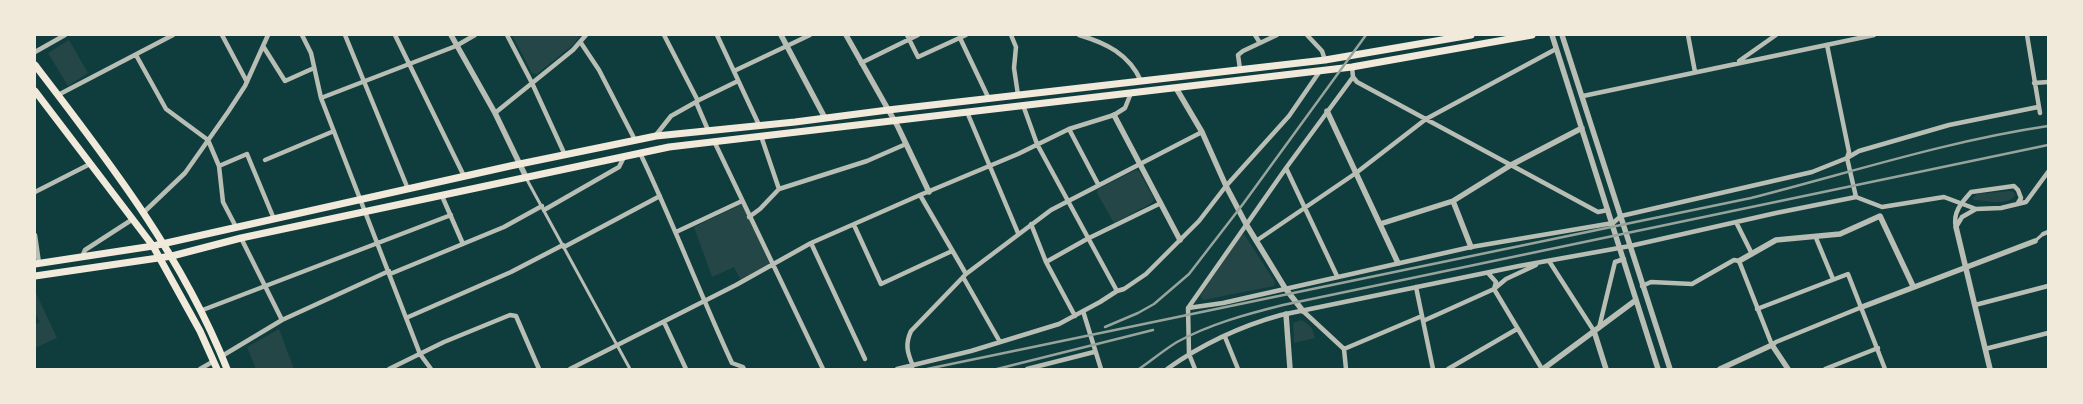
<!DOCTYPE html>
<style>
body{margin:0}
#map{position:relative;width:2083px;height:404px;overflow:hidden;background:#0f3d3e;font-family:Georgia,serif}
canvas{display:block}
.frame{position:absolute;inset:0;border:36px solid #f1e9da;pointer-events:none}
</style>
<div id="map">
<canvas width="2083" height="404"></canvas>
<div class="frame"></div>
</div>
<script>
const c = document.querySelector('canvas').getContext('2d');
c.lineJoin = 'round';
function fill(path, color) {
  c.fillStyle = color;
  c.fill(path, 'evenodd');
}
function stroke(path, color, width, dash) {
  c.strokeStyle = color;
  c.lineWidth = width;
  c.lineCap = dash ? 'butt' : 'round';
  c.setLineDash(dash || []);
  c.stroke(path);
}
const green = new Path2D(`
 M512 35H580L574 44 537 74 532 73Z
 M69 40 88 73 68 86 48 53Z
 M1136 170 1139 171 1154 199 1152 203 1114 223 1097 193 1098 189Z
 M2010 191 2014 192 2015 195C2008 207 1986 200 1974 200L1973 198 1977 194Z
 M742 204 769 262V265L741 280 734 267 712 277 694 227Z
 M1244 234 1275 282 1274 286 1203 300 1200 296 1240 236Z
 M35 291 57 338 35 348V325L40 322 35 313Z
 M1302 320 1312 328 1315 338 1294 343 1293 323Z
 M279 329 294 369H256L247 347Z`);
const pedestrian = new Path2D(`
 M526 178 630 369
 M2035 241 2043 234`);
const minor = new Path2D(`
 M222 35 247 82
 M302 35 311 53 321 98 420 354 431 369
 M345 35 408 189
 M395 35 464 176
 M507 35 532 83 565 155
 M664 35 698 101
 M717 35 759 125
 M907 35 918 57 966 35
 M1011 35 1016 47 1014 68 1018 95
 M1079 35C1106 43 1129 54 1141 81
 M1255 35 1260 43
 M1307 35 1322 51 1325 60
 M1688 35 1695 72
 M2027 35 2040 113
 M960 38 989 99
 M581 43 599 70 635 140
 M1827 45 1849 152 1847 158 1856 197
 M263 46 285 81 314 68
 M35 52 65 35
 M136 55 166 109 208 140 219 166 223 202 236 227
 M1739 61 1776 35
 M861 63 918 35
 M1352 67 1353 77 1357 82 1598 212 1608 210
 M1240 69 1238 55 1243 51 1277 35
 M734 71 810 35
 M2034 83 2048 82
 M58 95 173 35
 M1583 96 1874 35
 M321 98 456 46 475 35
 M697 101 738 81
 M1023 105 1037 144 1117 291
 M967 112 1018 233
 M495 113 573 50 586 35
 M1069 129 1098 184
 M656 135 671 116 696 102 708 130
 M761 136 779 189
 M714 141 823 369
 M640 153C673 222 700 294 732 363L743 367 744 369
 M265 160 334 131
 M219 166 247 154 274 219
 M1286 168 1337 276
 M35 192 90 164
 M920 195 966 274
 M442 196 463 244
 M544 210 619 167 624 157
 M143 213 185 173 228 112 245 86 268 35
 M749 217 760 209 779 189 867 161 906 144
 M1736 222 1752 254
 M1031 224 1046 262 1075 316
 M854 225 881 284 952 251
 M1956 227C1952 213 1962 202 1971 192L2014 186 2018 190 2021 198 2018 203
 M1956 227 1962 217 1976 209
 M676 232 742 201
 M2043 234 2048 232
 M35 235 39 263
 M241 238 282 320
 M1816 238 1833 279
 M1256 241 1356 173 1426 119 1556 49
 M811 243 865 359
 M564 247 660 196
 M82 257 85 250 133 219
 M1549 261 1594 331
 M1046 262 1087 239 1161 203
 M1488 273 1496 282 1494 289 1542 369
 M390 274 504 227 542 206
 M963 277 1000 342
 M1642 286 1651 282 1692 284 1734 260 1739 261 1772 345 1776 342 1862 307
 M1416 287 1433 369
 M1975 305 2048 286
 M1188 308 1223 303 1471 247 1613 223 1621 216 1812 172 1847 158 1859 151 1949 125 2038 107
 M1757 309 1848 274 1885 369
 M200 311 451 215
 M1083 311 1101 369
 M1303 311 1344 349 1346 369
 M406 318 511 272 563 245
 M1423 321 1494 289 1506 279 1536 265
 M664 322 686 369
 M1599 328 1615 262 1624 259
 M1225 337 1238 369
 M1344 349 1422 316
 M1985 349 2048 333
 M222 356 282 320 389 271
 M913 366C907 352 905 344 911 331L966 274 1051 210 1202 132
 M200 369 214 361
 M389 369 444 342 510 315 516 316 539 369
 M570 369 736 285 811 243 920 195 1018 154 1069 129 1114 115 1125 108 1131 93
 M897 369 971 351 1059 324 1100 302 1117 291 1124 289 1146 274 1199 221 1226 186 1289 116 1320 71
 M1027 369 1094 352
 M1167 369C1201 345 1241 326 1281 315L1519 266 1630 246 1776 213 1856 197 1882 207 1944 197 1976 209 2001 208 2026 202 2048 172
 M1195 369 1189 354 1188 308 1286 168 1353 77
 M1448 369 1517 329
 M1825 369 1878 348`);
const tertiary = new Path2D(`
 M451 35 495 113 526 177
 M781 35 825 118
 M846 35 898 127 929 192
 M1552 35 1658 369
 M1562 35 1670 369
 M1176 88 1202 132 1226 186 1246 224 1285 288 1303 311
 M1327 111 1398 263
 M1114 115 1180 240
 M1453 201 1471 247
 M1380 224 1453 201 1511 165 1582 128
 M1956 227 1990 369
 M1739 261 1776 240 1840 234 1880 216 1913 286
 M1862 307 2035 241
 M1286 314 1290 369
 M1594 331 1606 369
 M1543 369 1636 300
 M1720 369 1772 345 1788 369`);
const primary = new Path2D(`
 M35 65C108 160 183 257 227 369
 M35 91 153 246 200 331 217 369`);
const trunk = new Path2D(`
 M35 264 153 246 510 166 656 136 795 122 888 110 1325 60 1471 35
 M35 276 172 256 241 238 669 147 1352 67 1532 35`);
const rail = new Path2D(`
 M1105 327 1138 313 1154 304 1189 274 1243 204 1366 35
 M927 369 1751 198C1849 173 1947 141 2048 126
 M997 369 1153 330
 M1139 369C1152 360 1164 350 1177 342 1210 324 1247 314 1283 305L2048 145`);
fill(green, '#244646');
stroke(pedestrian, '#b8beb3', 3);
stroke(minor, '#b8beb3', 4.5);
stroke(tertiary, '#b8beb3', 5.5);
stroke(primary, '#f1e9da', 7);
stroke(trunk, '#f1e9da', 7);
stroke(rail, '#97a49c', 2.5);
</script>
